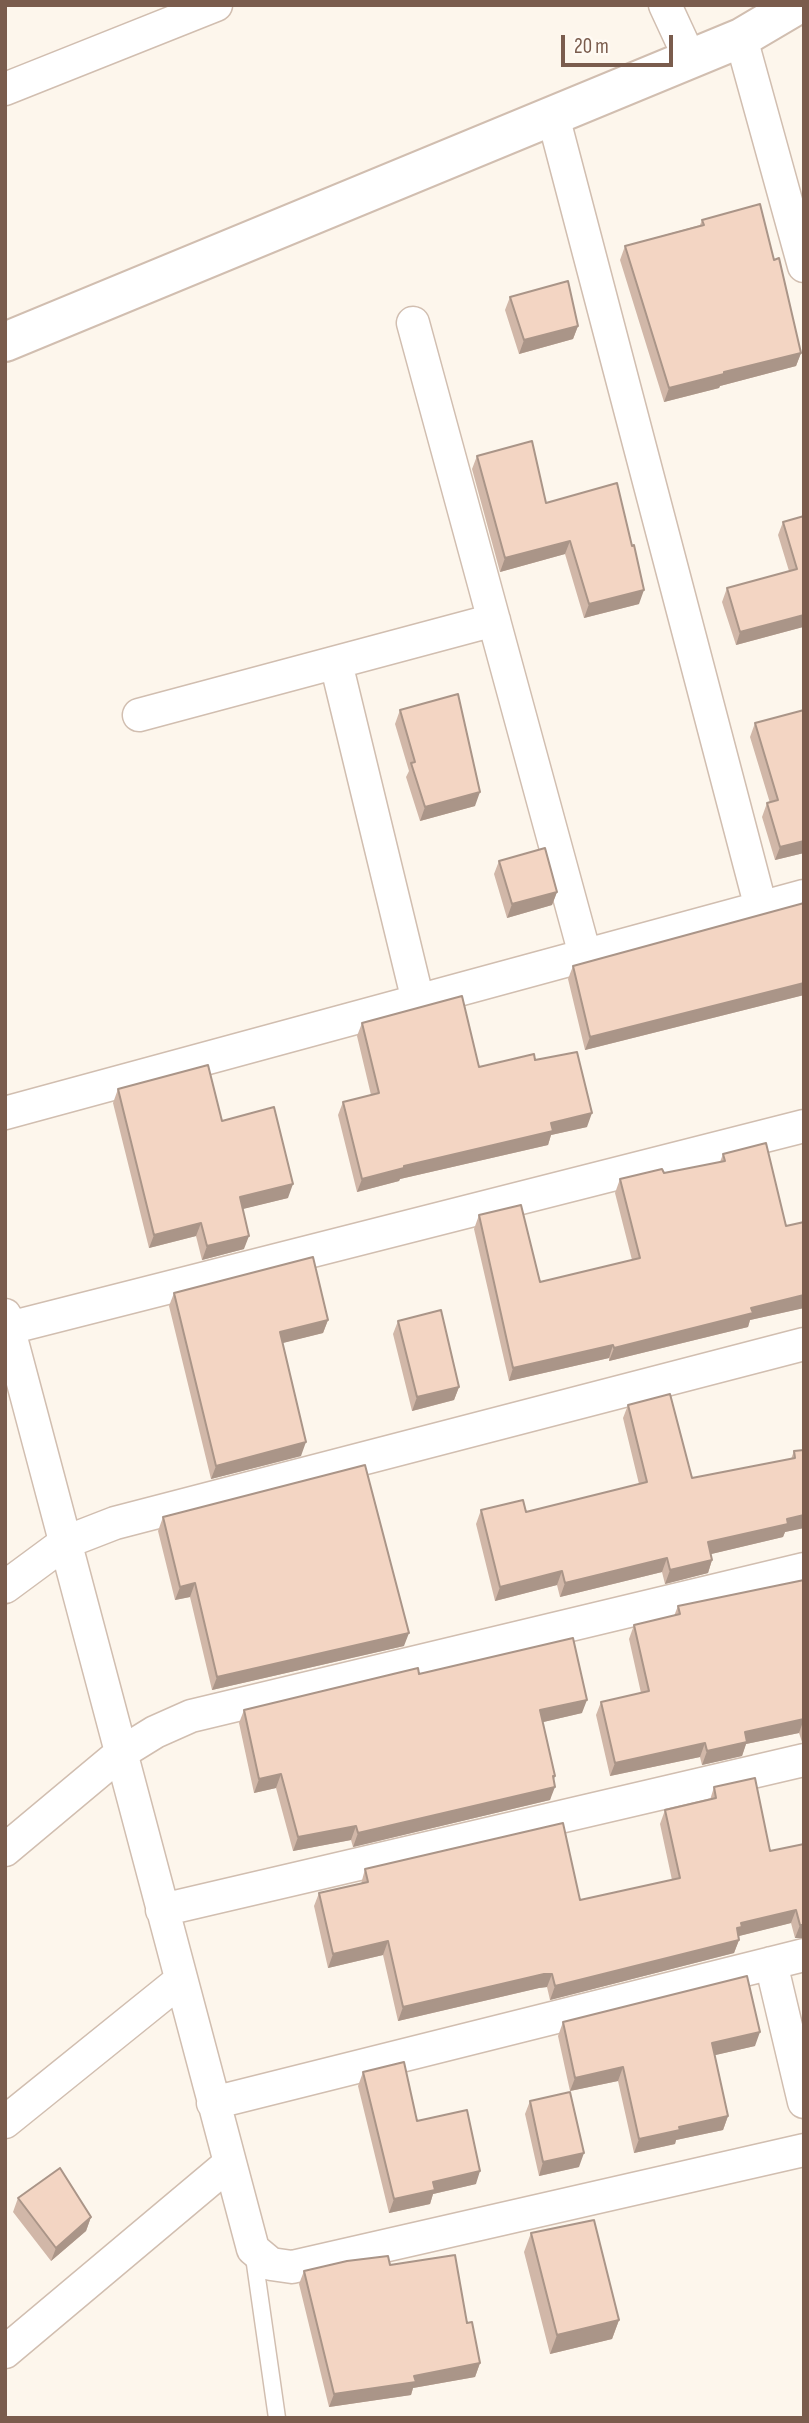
<!DOCTYPE html>
<style>
body{margin:0}
#map{position:relative;width:809px;height:2423px;overflow:hidden;background:#fdf6ec;font-family:"Sofia Sans Condensed",sans-serif}
canvas{display:block}
.frame{position:absolute;inset:0;border:7px solid #7a5c4d;pointer-events:none}
.scale{position:absolute;left:561px;top:35px;width:112px;height:32px;box-sizing:border-box;border:4px solid #7a5c4d;border-top:0;padding-left:9px;font-size:21px;line-height:24px;white-space:nowrap;color:#7a5c4d;-webkit-text-stroke:5px #fffaf3;paint-order:stroke}
</style>
<div id="map">
<canvas width="809" height="2423"></canvas>
<div class="frame"></div>
<div class="scale">20 m</div>
</div>
<script>
const ctx = document.querySelector('canvas').getContext('2d');
ctx.lineJoin = 'round';
const toPath = rows => new Path2D(rows.map(r => 'M' + r).join(''));
function trace(path, color, width, dash) { ctx.strokeStyle = color; ctx.lineWidth = width; ctx.lineCap = dash ? 'butt' : 'round'; ctx.setLineDash(dash || []); ctx.stroke(path); }
function fillPath(path, color) { ctx.fillStyle = color; ctx.fill(path, 'evenodd'); }
const service = toPath([
 [253,2250,277,2418]
]);
const minor = toPath([
 [665,5,690,59],
 [741,38,804,266],
 [5,89,216,5],
 [553,116,761,908],
 [413,323,585,955],
 [336,663,418,1001],
 [139,715,494,620],
 [5,1113,804,896],
 [5,1315,253,2249,271,2264,292,2267,804,2150],
 [5,1331,9,1328,804,1126],
 [5,1587,66,1542,115,1523,804,1344],
 [5,1850,121,1753,155,1732,191,1716,804,1569],
 [162,1910,804,1760],
 [771,1963,804,2102],
 [213,2103,804,1955],
 [5,2122,181,1980],
 [5,2352,230,2163]
]);
const tertiary = toPath([
 [5,342,741,38,797,5]
]);
const wall = toPath([
 [702,220,774,260,801,353,796,366,720,386,719,388,664,402,620,260,625,246,700,225],
 [510,297,578,326,573,339,519,354,505,310],
 [477,456,546,503,639,604,584,618,565,554,500,572,472,469],
 [804,516,804,628,803,627,736,645,722,602,727,588,789,571,778,535,783,522],
 [400,710,475,806,420,821,406,777,409,771,395,724],
 [755,723,804,853,775,860,762,817,767,803,770,803,750,737],
 [499,861,557,892,552,905,507,918,494,874],
 [804,903,804,995,585,1050,568,979,573,966],
 [362,1023,479,1067,535,1060,587,1127,551,1135,548,1145,400,1179,399,1181,357,1192,338,1115,343,1102,371,1095,357,1036],
 [118,1089,222,1121,288,1198,242,1209,244,1249,202,1260,196,1236,149,1248,113,1103],
 [723,1154,786,1226,804,1222,804,1308,750,1320,748,1327,609,1361,609,1358,509,1381,474,1229,479,1215,540,1282,632,1260,615,1193,620,1179,664,1173,720,1162],
 [174,1293,328,1320,323,1333,282,1343,301,1456,211,1479,169,1306],
 [398,1321,459,1387,454,1400,412,1411,393,1334],
 [628,1405,692,1478,791,1459,794,1451,804,1450,804,1528,785,1532,783,1537,711,1554,712,1560,708,1573,665,1584,662,1572,560,1597,557,1585,495,1601,476,1524,481,1510,526,1512,639,1484,623,1418],
 [163,1517,404,1646,212,1690,190,1597,175,1600,158,1531],
 [804,1580,804,1742,802,1742,799,1733,746,1744,742,1756,702,1765,700,1757,610,1776,596,1715,601,1702,641,1693,629,1639,634,1625,674,1616,678,1606],
 [419,1674,582,1713,543,1722,554,1780,550,1800,353,1847,351,1840,293,1851,276,1788,254,1793,239,1723,244,1710],
 [714,1787,770,1851,804,1844,804,1938,795,1938,791,1923,739,1936,739,1940,734,1953,550,2000,547,1987,539,1988,398,2021,383,1955,328,1968,314,1906,319,1893,361,1884,365,1869,580,1900,672,1880,660,1824,665,1810,710,1800],
 [563,2022,755,2046,715,2055,728,2116,723,2130,676,2140,675,2144,634,2153,618,2081,570,2091,558,2036],
 [363,2072,417,2121,476,2184,433,2194,430,2204,389,2213,358,2086],
 [530,2101,579,2167,539,2176,525,2114],
 [18,2198,91,2217,86,2231,51,2261,13,2212],
 [531,2233,619,2320,612,2339,550,2354,524,2252],
 [390,2265,467,2323,480,2363,475,2377,413,2388,411,2395,329,2407,299,2284,304,2271]
]);
const shadedWall = toPath([
 [578,326,573,339,519,354,524,340],
 [801,353,796,366,720,386,719,388,664,402,669,388,724,372],
 [570,541,565,554,500,572,505,558],
 [644,590,639,604,584,618,589,604],
 [804,615,803,627,736,645,740,632],
 [480,792,475,806,420,821,425,807],
 [804,841,804,853,775,860,780,847],
 [557,892,552,905,507,918,512,904],
 [804,983,804,995,585,1050,590,1037],
 [592,1113,587,1127,551,1135,548,1145,400,1179,399,1181,357,1192,362,1179,551,1123],
 [293,1184,288,1198,235,1211,240,1197],
 [201,1223,196,1236,149,1248,154,1235],
 [249,1236,244,1249,202,1260,207,1246],
 [804,1295,804,1308,750,1320,748,1327,609,1361,614,1348,751,1308],
 [328,1320,323,1333,275,1345,280,1332],
 [613,1345,609,1358,509,1381,513,1368],
 [459,1387,454,1400,412,1411,417,1397],
 [306,1442,301,1456,211,1479,216,1466],
 [804,1515,804,1528,785,1532,783,1537,703,1556,708,1542],
 [667,1558,662,1572,560,1597,565,1583],
 [712,1560,708,1573,665,1584,670,1570],
 [562,1571,557,1585,495,1601,500,1587],
 [195,1583,190,1597,175,1600,180,1587],
 [409,1633,404,1646,212,1690,217,1677],
 [587,1700,582,1713,535,1724,540,1710],
 [804,1719,799,1733,746,1744,742,1756,702,1765,707,1751,745,1732],
 [705,1743,700,1757,610,1776,615,1763],
 [281,1774,276,1788,254,1793,259,1779],
 [555,1776,551,1788,555,1787,550,1800,353,1847,358,1833],
 [356,1826,351,1840,293,1851,298,1837],
 [796,1910,791,1923,739,1936,737,1940,739,1940,734,1953,550,2000,555,1986,741,1923],
 [800,1925,804,1925,804,1938,795,1938],
 [388,1941,383,1955,328,1968,333,1954],
 [544,1974,552,1974,547,1987,539,1988,398,2021,403,2007],
 [760,2032,755,2046,707,2057,712,2043],
 [623,2067,618,2081,570,2091,575,2078],
 [728,2116,723,2130,676,2140,675,2144,634,2153,639,2139,679,2127],
 [584,2153,579,2167,539,2176,543,2162],
 [480,2171,476,2184,433,2194,430,2204,389,2213,394,2199,433,2182],
 [91,2217,86,2231,51,2261,56,2248],
 [619,2320,612,2339,550,2354,557,2335],
 [480,2363,475,2377,413,2388,411,2395,329,2407,334,2394,414,2376]
]);
const building = toPath([
 [760,204,774,260,779,258,801,353,724,372,724,374,669,388,625,246,704,225,702,220,760,204],
 [568,281,578,326,524,340,510,297,568,281],
 [532,441,546,503,617,483,632,546,634,545,644,590,589,604,570,541,505,558,477,456,532,441],
 [804,516,804,615,740,632,727,588,797,569,783,522,804,516],
 [458,694,480,792,425,807,411,763,415,762,400,710,458,694],
 [804,710,804,841,780,847,767,803,778,800,755,723,804,710],
 [545,848,557,892,512,904,499,861,545,848],
 [804,903,804,983,590,1037,573,966,804,903],
 [462,996,479,1067,534,1054,535,1060,577,1052,592,1113,551,1123,553,1131,404,1166,404,1168,362,1179,343,1102,379,1093,362,1023,462,996],
 [208,1065,222,1121,274,1107,293,1184,240,1197,249,1236,207,1246,201,1223,154,1235,118,1089,208,1065],
 [766,1143,786,1226,804,1222,804,1295,751,1308,753,1313,614,1348,613,1345,513,1368,479,1215,521,1205,540,1282,640,1258,620,1179,662,1169,664,1173,725,1161,723,1154,766,1143],
 [313,1257,328,1320,280,1332,306,1442,216,1466,174,1293,313,1257],
 [441,1310,459,1387,417,1397,398,1321,441,1310],
 [670,1394,692,1478,795,1458,794,1451,804,1450,804,1515,787,1519,788,1524,708,1542,712,1560,670,1570,667,1558,565,1583,562,1571,500,1587,481,1510,523,1500,526,1512,647,1482,628,1405,670,1394],
 [365,1465,409,1633,217,1677,195,1583,180,1587,163,1517,365,1465],
 [804,1580,804,1719,745,1732,747,1742,707,1751,705,1743,615,1763,601,1702,649,1691,634,1625,680,1614,678,1606,804,1580],
 [573,1638,587,1700,540,1710,555,1776,553,1776,555,1787,358,1833,356,1826,298,1837,281,1774,259,1779,244,1710,418,1668,419,1674,573,1638],
 [755,1778,770,1851,804,1844,804,1925,800,1925,796,1910,741,1923,742,1927,737,1928,739,1940,555,1986,552,1974,544,1974,403,2007,388,1941,333,1954,319,1893,368,1882,365,1869,563,1823,580,1900,680,1878,665,1810,716,1798,714,1787,755,1778],
 [747,1976,760,2032,712,2043,728,2116,679,2127,680,2130,639,2139,623,2067,575,2078,563,2022,747,1976],
 [404,2062,417,2121,467,2110,480,2171,433,2182,435,2190,394,2199,363,2072,404,2062],
 [570,2092,584,2153,543,2162,530,2101,570,2092],
 [60,2168,91,2217,56,2248,18,2198,60,2168],
 [594,2220,619,2320,557,2335,531,2233,594,2220],
 [455,2255,467,2323,472,2322,480,2363,414,2376,416,2382,334,2394,304,2271,347,2261,388,2256,390,2265,455,2255]
]);
trace(service, '#d1beb0', 19);
trace(minor, '#d1beb0', 35);
trace(tertiary, '#d1beb0', 42);
trace(service, '#fff', 16);
trace(minor, '#fff', 32);
trace(tertiary, '#fff', 38);
fillPath(wall, '#d1b7a8');
fillPath(shadedWall, '#aa9588');
fillPath(building, '#f3d5c3');
trace(building, '#aa9588', 2);
</script>
